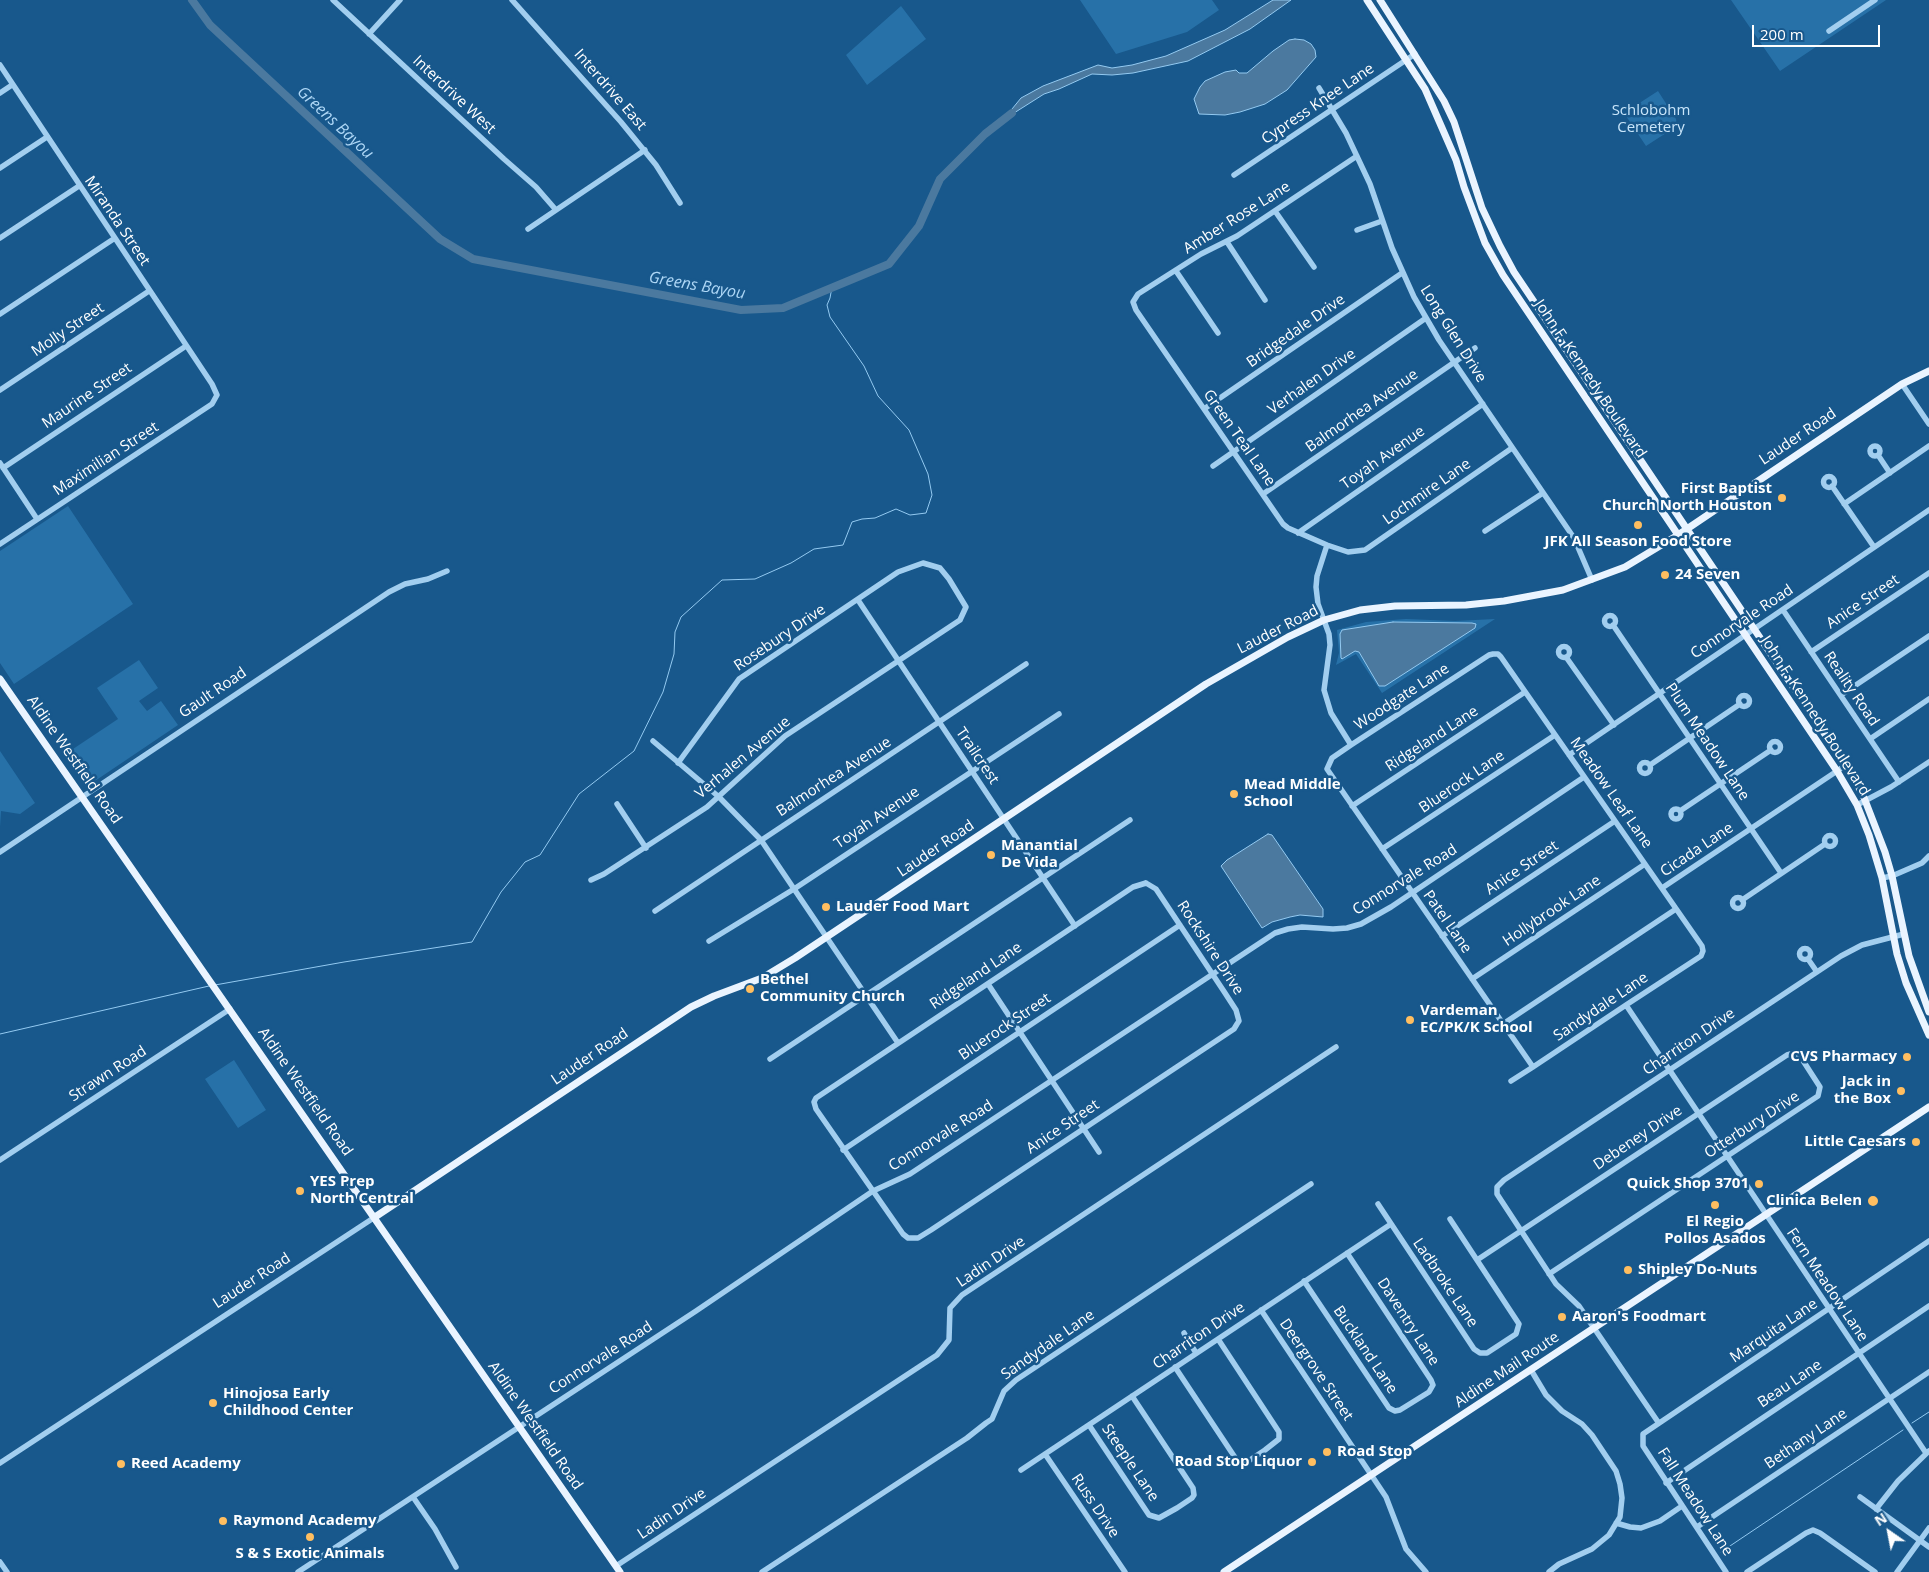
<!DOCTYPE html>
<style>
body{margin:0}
#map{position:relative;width:1929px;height:1572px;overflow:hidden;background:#18588c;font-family:"Open Sans",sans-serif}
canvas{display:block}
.north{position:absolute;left:1864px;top:1507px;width:50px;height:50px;-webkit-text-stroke:4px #18588c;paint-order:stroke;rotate:327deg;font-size:14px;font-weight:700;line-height:20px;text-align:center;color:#fff}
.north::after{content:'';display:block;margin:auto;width:18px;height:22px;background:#fff;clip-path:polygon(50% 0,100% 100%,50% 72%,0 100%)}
.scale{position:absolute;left:1752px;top:25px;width:128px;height:22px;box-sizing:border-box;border:2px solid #fff;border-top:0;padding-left:6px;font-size:15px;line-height:18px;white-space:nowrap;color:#fff;-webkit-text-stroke:4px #18588c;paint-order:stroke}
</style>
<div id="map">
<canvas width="1929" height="1572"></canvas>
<div class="north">N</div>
<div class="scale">200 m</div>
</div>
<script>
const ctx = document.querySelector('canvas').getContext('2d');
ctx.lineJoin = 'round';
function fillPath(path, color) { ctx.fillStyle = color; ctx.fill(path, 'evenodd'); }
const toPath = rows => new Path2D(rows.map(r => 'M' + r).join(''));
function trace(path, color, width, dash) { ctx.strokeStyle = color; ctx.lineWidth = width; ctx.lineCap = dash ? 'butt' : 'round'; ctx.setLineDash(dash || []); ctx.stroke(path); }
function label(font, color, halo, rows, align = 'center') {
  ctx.font = font + ' "Open Sans",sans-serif'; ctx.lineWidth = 5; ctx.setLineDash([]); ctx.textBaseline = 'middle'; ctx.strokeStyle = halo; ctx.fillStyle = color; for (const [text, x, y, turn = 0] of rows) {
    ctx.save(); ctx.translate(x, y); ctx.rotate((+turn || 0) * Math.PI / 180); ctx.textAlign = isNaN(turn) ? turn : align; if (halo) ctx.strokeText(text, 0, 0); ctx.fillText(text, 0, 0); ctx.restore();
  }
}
const green = toPath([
 [1080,0,1212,0,1219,10,1187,32,1116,54],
 [1731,0,1886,0,1780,71],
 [901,6,926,39,867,85,846,55],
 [1658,91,1676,119,1677,126,1646,146,1624,113],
 [68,506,133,604,14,684,0,663,0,551],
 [1406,619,1455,621,1495,619,1382,693,1356,654,1336,665,1339,653,1337,630,1366,622],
 [139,660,158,688,139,701,147,711,161,701,178,725,86,787,64,755,118,719,97,688],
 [0,751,35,803,20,814,1,811,0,827],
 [234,1060,266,1110,238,1128,205,1079]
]);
const water = toPath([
 [1273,0,1291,0,1250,29,1188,61,1133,73,1112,75,1092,74,1059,89,1044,94,1003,120,1021,98,1043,86,1098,65,1112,68,1132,65,1166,56,1225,30,1273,0],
 [1295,39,1304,40,1311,44,1315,50,1316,57,1287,90,1265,104,1240,112,1225,115,1199,114,1194,99,1200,87,1205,81,1225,72,1236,70,1239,73,1247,73,1273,51,1289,40,1295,39],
 [1393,622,1472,623,1476,624,1475,628,1385,686,1379,686,1359,652,1355,651,1342,659,1341,658,1340,634,1342,630,1393,622],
 [1268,834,1272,835,1323,909,1323,917,1300,915,1290,917,1272,922,1262,928,1221,866,1227,860,1268,834]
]);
const stream = toPath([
 [215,985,344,962,472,942,501,892,525,862,540,855,579,794,634,751,663,692,674,654,675,632,681,617,722,580,755,579,791,563,814,549,843,545,852,522,862,519,875,518,896,509,910,515,926,513,932,495,928,474,909,430,878,396,864,366,830,317,827,305,830,298,832,287],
 [0,1034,209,986],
 [1912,1423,1929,1412],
 [1721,1552,1903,1430]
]);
const river = toPath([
 [192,0,210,25,440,239,473,259,741,310,783,308,889,264,919,226,940,179,985,134,1012,113]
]);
const minor = toPath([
 [333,0,504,159,536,187,556,210],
 [512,0,621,122,656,165,680,203],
 [1829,31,1875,0],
 [369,34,400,0],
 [0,65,212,384,217,395,212,404,0,544],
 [1319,88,1346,133,1370,184,1392,248,1414,297,1439,340,1574,538,1592,580],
 [0,93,12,85],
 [1357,156,1237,236,1201,254,1138,294,1133,302,1136,310,1283,524,1288,528,1327,545,1348,552,1365,550,1512,448],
 [0,168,47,137],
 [1234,175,1415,54],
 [1275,211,1314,267],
 [528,229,645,150],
 [1357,230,1382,221],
 [0,238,79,186],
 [1227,242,1265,300],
 [1176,271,1218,333],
 [0,314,115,238],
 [1902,384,1929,424],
 [0,390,149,291],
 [1204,409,1402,273],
 '1870 451a5 5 0 1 1 10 0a5 5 0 1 1-10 0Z',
 [1878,455,1890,473],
 [0,463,37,519],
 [1213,466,1426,318],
 [3,468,186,346],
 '1823.5 482a5.5 5.5 0 1 1 11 0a5.5 5.5 0 1 1-11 0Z',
 [1832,486,1874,547],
 [1263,494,1475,348],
 [1844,504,1929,446],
 [1485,531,1543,493],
 [1298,533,1483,404],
 [1327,545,1317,576,1316,587,1318,604,1329,634,1330,645,1324,690,1331,713,1351,745],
 [858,600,1075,926],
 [1783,610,1899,782],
 '1604.5 621a5.5 5.5 0 1 1 11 0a5.5 5.5 0 1 1-11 0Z',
 [1613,625,1781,873],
 '1558.5 652a5.5 5.5 0 1 1 11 0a5.5 5.5 0 1 1-11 0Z',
 [1811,652,1929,573],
 [1566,657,1614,725],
 [1841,695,1929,636],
 '1738.5 701a5.5 5.5 0 1 1 11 0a5.5 5.5 0 1 1-11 0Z',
 [1870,739,1929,699],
 [653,741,719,797,761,840,898,1043],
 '1769.5 747a5.5 5.5 0 1 1 11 0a5.5 5.5 0 1 1-11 0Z',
 [1569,755,1929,510],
 '1639.5 768a5.5 5.5 0 1 1 11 0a5.5 5.5 0 1 1-11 0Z',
 [1650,765,1740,704],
 [617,804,646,848],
 [1857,805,1891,787,1929,762],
 [1352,806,1525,692],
 '1671 814a5 5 0 1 1 10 0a5 5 0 1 1-10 0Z',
 [1680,811,1771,750],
 '1824.5 841a5.5 5.5 0 1 1 11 0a5.5 5.5 0 1 1-11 0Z',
 [1382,849,1555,735],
 [0,852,389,592,405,584,428,579,447,571],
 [1882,878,1892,876,1922,863,1929,856],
 [591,880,604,874,707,807,785,736,960,620,966,607,949,579,940,568,923,563,898,572,739,679,678,763],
 [1146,883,1156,889,1225,993,1236,1010,1239,1021,1237,1024,1234,1029,931,1230,918,1238,908,1238,903,1234,816,1109,814,1102,816,1098,1133,887,1146,883],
 [1662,888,1846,765],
 '1732.5 903a5.5 5.5 0 1 1 11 0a5.5 5.5 0 1 1-11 0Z',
 [1742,900,1825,844],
 [655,911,1026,664],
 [1442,936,1615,821],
 [709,941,794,889,1059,714],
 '1799.5 954a5.5 5.5 0 1 1 11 0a5.5 5.5 0 1 1-11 0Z',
 [1808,959,1817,972],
 [1472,979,1645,864],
 [988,984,1099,1152],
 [1626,1005,1926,1453],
 [1503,1024,1676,909],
 [770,1059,1130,820],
 [1511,1081,1533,1067,1626,1005,1701,956,1703,951,1702,946,1501,657,1498,654,1493,654,1489,655,1351,745,1332,758,1327,769,1533,1067],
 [843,1150,1180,925],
 [0,1160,230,1009],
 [1378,1204,1474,1349,1480,1353,1487,1353,1516,1334,1519,1324,1450,1219],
 [1477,1260,1787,1055,1794,1053,1800,1056,1820,1087,1818,1096,1549,1274],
 [1304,1281,1389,1408,1395,1411,1400,1410,1429,1392,1433,1385,1431,1380,1347,1253],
 [1261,1310,1386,1497,1406,1549,1426,1572],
 [1184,1333,1196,1353],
 [1175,1367,1236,1459,1239,1461,1247,1462,1265,1450,1279,1439,1279,1432,1218,1339],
 [1531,1370,1546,1395,1562,1411,1582,1424,1592,1435,1616,1471,1620,1484,1622,1498,1620,1517,1609,1535,1592,1549,1559,1564,1549,1572],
 [1658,1422,1579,1306,1556,1284,1497,1194,1497,1187,1504,1180,1841,956,1862,945,1904,934],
 [1089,1425,1149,1515,1159,1518,1177,1508,1192,1498,1194,1495,1193,1488,1132,1396],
 [1045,1454,1125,1572],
 [0,1463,375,1217],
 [1021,1470,1391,1224],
 [1666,1483,1929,1306],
 [413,1497,435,1529,456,1567],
 [1860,1497,1929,1547],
 [1876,1509,1898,1481,1929,1451],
 [1616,1523,1630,1527,1641,1528,1660,1521,1682,1506],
 [1697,1527,1929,1372],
 [0,1562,7,1572],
 [616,1566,937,1355,949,1340,950,1308,962,1295,1336,1047],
 [298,1572,696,1311,873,1191,910,1174,1275,933,1288,929,1302,927,1333,929,1347,928,1361,924,1391,907,1584,777],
 [762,1572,967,1438,986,1423,992,1419,1004,1391,1016,1380,1311,1184],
 [1726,1572,1643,1446,1643,1434,1929,1241],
 [1747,1572,1806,1533,1813,1530,1820,1533,1875,1572],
 [1897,1572,1929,1528]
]);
const major = toPath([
 [1367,0,1425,89,1456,160,1464,187,1485,243,1503,275,1837,771,1857,805,1869,835,1882,878,1897,954,1906,983,1929,1035],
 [1380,0,1444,101,1454,122,1482,208,1500,246,1514,272,1851,773,1863,795,1885,852,1892,876,1909,956,1929,1012],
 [0,679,620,1572],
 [375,1217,691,1007,714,996,762,978,795,958,1206,684,1288,637,1324,620,1360,610,1395,606,1466,605,1504,601,1563,590,1625,567,1678,535,1902,384,1929,371],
 [1224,1572,1929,1107]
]);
const markers = [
 [1782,498,5,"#ffbe60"],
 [1638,525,5,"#ffbe60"],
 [1665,575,5,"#ffbe60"],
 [1234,794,5,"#ffbe60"],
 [991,855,5,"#ffbe60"],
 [826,907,5,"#ffbe60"],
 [750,989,5,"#ffbe60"],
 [1410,1020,5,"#ffbe60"],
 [1907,1057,5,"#ffbe60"],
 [1901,1091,5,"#ffbe60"],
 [1916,1142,5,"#ffbe60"],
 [1759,1184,5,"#ffbe60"],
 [300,1191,5,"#ffbe60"],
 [1873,1201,6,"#ffbe60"],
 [1715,1205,5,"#ffbe60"],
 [1628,1270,5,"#ffbe60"],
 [1562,1317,5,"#ffbe60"],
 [213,1403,5,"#ffbe60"],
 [1327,1452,5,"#ffbe60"],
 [1312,1462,5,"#ffbe60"],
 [121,1464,5,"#ffbe60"],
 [223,1521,5,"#ffbe60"],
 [310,1537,5,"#ffbe60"]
];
const streetNames = [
 ["Interdrive East",610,90,49],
 ["Interdrive West",454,95,43],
 ["Cypress Knee Lane",1318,104,-34],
 ["Amber Rose Lane",1237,218,-32],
 ["Miranda Street",117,221,56],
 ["Molly Street",68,330,-34],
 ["Bridgedale Drive",1296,331,-35],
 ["Long Glen Drive",1453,334,58],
 ["John F. Kennedy Boulevard",1590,379,56],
 ["Verhalen Drive",1312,382,-35],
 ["Maurine Street",87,396,-34],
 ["Balmorhea Avenue",1362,411,-35],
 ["Lauder Road",1798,437,-34],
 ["Green Teal Lane",1239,438,55],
 ["Toyah Avenue",1383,458,-35],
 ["Maximilian Street",106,459,-33],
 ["Lochmire Lane",1427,492,-35],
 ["Anice Street",1863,602,-34],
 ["Connorvale Road",1742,622,-34],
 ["Lauder Road",1278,630,-27],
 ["Rosebury Drive",780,638,-34],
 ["Reality Road",1851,689,56],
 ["Gault Road",213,693,-34],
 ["Woodgate Lane",1402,697,-33],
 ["John F. Kennedy Boulevard",1815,716,57],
 ["Ridgeland Lane",1432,739,-33],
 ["Plum Meadow Lane",1707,742,56],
 ["Trailcrest",977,756,56],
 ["Verhalen Avenue",743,758,-40],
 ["Aldine Westfield Road",74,760,55],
 ["Balmorhea Avenue",834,777,-33],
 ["Bluerock Lane",1462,782,-34],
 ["Meadow Leaf Lane",1611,793,55],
 ["Toyah Avenue",877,818,-34],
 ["Lauder Road",936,849,-34],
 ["Cicada Lane",1697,850,-34],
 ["Anice Street",1522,868,-34],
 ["Connorvale Road",1405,880,-32],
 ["Hollybrook Lane",1552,911,-34],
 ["Patel Lane",1447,922,55],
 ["Rockshire Drive",1210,948,57],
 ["Ridgeland Lane",976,976,-34],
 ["Sandydale Lane",1601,1007,-34],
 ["Bluerock Street",1005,1027,-34],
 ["Charriton Drive",1689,1042,-34],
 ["Lauder Road",590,1057,-34],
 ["Strawn Road",108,1074,-33],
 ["Aldine Westfield Road",305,1092,55],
 ["Otterbury Drive",1752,1125,-33],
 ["Anice Street",1063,1127,-34],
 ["Connorvale Road",941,1136,-32],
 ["Debeney Drive",1638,1138,-34],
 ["Ladin Drive",991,1262,-34],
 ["Lauder Road",252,1281,-33],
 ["Ladbroke Lane",1445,1283,56],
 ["Fern Meadow Lane",1827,1285,56],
 ["Daventry Lane",1408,1322,57],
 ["Marquita Lane",1774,1331,-34],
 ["Charriton Drive",1199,1336,-34],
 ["Sandydale Lane",1048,1345,-35],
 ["Buckland Lane",1365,1350,56],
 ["Connorvale Road",601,1358,-33],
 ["Deergrove Street",1316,1370,56],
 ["Aldine Mail Route",1507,1370,-34],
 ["Beau Lane",1790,1384,-34],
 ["Aldine Westfield Road",535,1426,55],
 ["Bethany Lane",1806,1439,-34],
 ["Steeple Lane",1130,1463,56],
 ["Fall Meadow Lane",1695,1502,57],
 ["Russ Drive",1095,1506,56],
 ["Ladin Drive",672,1514,-34]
];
const parkNames = [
 ["Schlobohm",1651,111],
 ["Cemetery",1651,128]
];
const poiNames = [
 ["First Baptist",1772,489,"right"],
 ["Church North Houston",1772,506,"right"],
 ["JFK All Season Food Store",1638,542,"center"],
 ["24 Seven",1675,575],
 ["Mead Middle",1244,785],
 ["School",1244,802],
 ["Manantial",1001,846],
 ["De Vida",1001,863],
 ["Lauder Food Mart",836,907],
 ["Bethel",760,980],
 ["Community Church",760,997],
 ["Vardeman",1420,1011],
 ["EC/PK/K School",1420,1028],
 ["CVS Pharmacy",1897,1057,"right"],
 ["Jack in",1891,1082,"right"],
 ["the Box",1891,1099,"right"],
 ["Little Caesars",1906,1142,"right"],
 ["YES Prep",310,1182],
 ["North Central",310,1199],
 ["Quick Shop 3701",1749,1184,"right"],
 ["Clinica Belen",1862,1201,"right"],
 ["El Regio",1715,1222,"center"],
 ["Pollos Asados",1715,1239,"center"],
 ["Shipley Do-Nuts",1638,1270],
 ["Aaron's Foodmart",1572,1317],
 ["Hinojosa Early",223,1394],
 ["Childhood Center",223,1411],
 ["Road Stop",1337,1452],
 ["Road Stop Liquor",1302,1462,"right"],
 ["Reed Academy",131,1464],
 ["Raymond Academy",233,1521],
 ["S & S Exotic Animals",310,1554,"center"]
];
const waterNames = [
 ["Greens Bayou",335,123,43],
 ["Greens Bayou",697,286,10]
];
fillPath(green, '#2771a8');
fillPath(water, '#4b799f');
trace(water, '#94caf1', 1);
trace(stream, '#94caf1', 1);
trace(river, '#4b799f', 8);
trace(minor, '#a2ceef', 5.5);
trace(major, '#eaf4ff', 7);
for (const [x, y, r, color] of markers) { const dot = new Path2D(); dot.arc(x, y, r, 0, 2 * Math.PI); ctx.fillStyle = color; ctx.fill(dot); trace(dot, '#18588c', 2); }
label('15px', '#fff', '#18588c', streetNames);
label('15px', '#c8e5fa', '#18588c', parkNames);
label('bold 15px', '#fff', '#18588c', poiNames, 'left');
label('italic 16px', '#aed7f6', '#18588c', waterNames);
</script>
